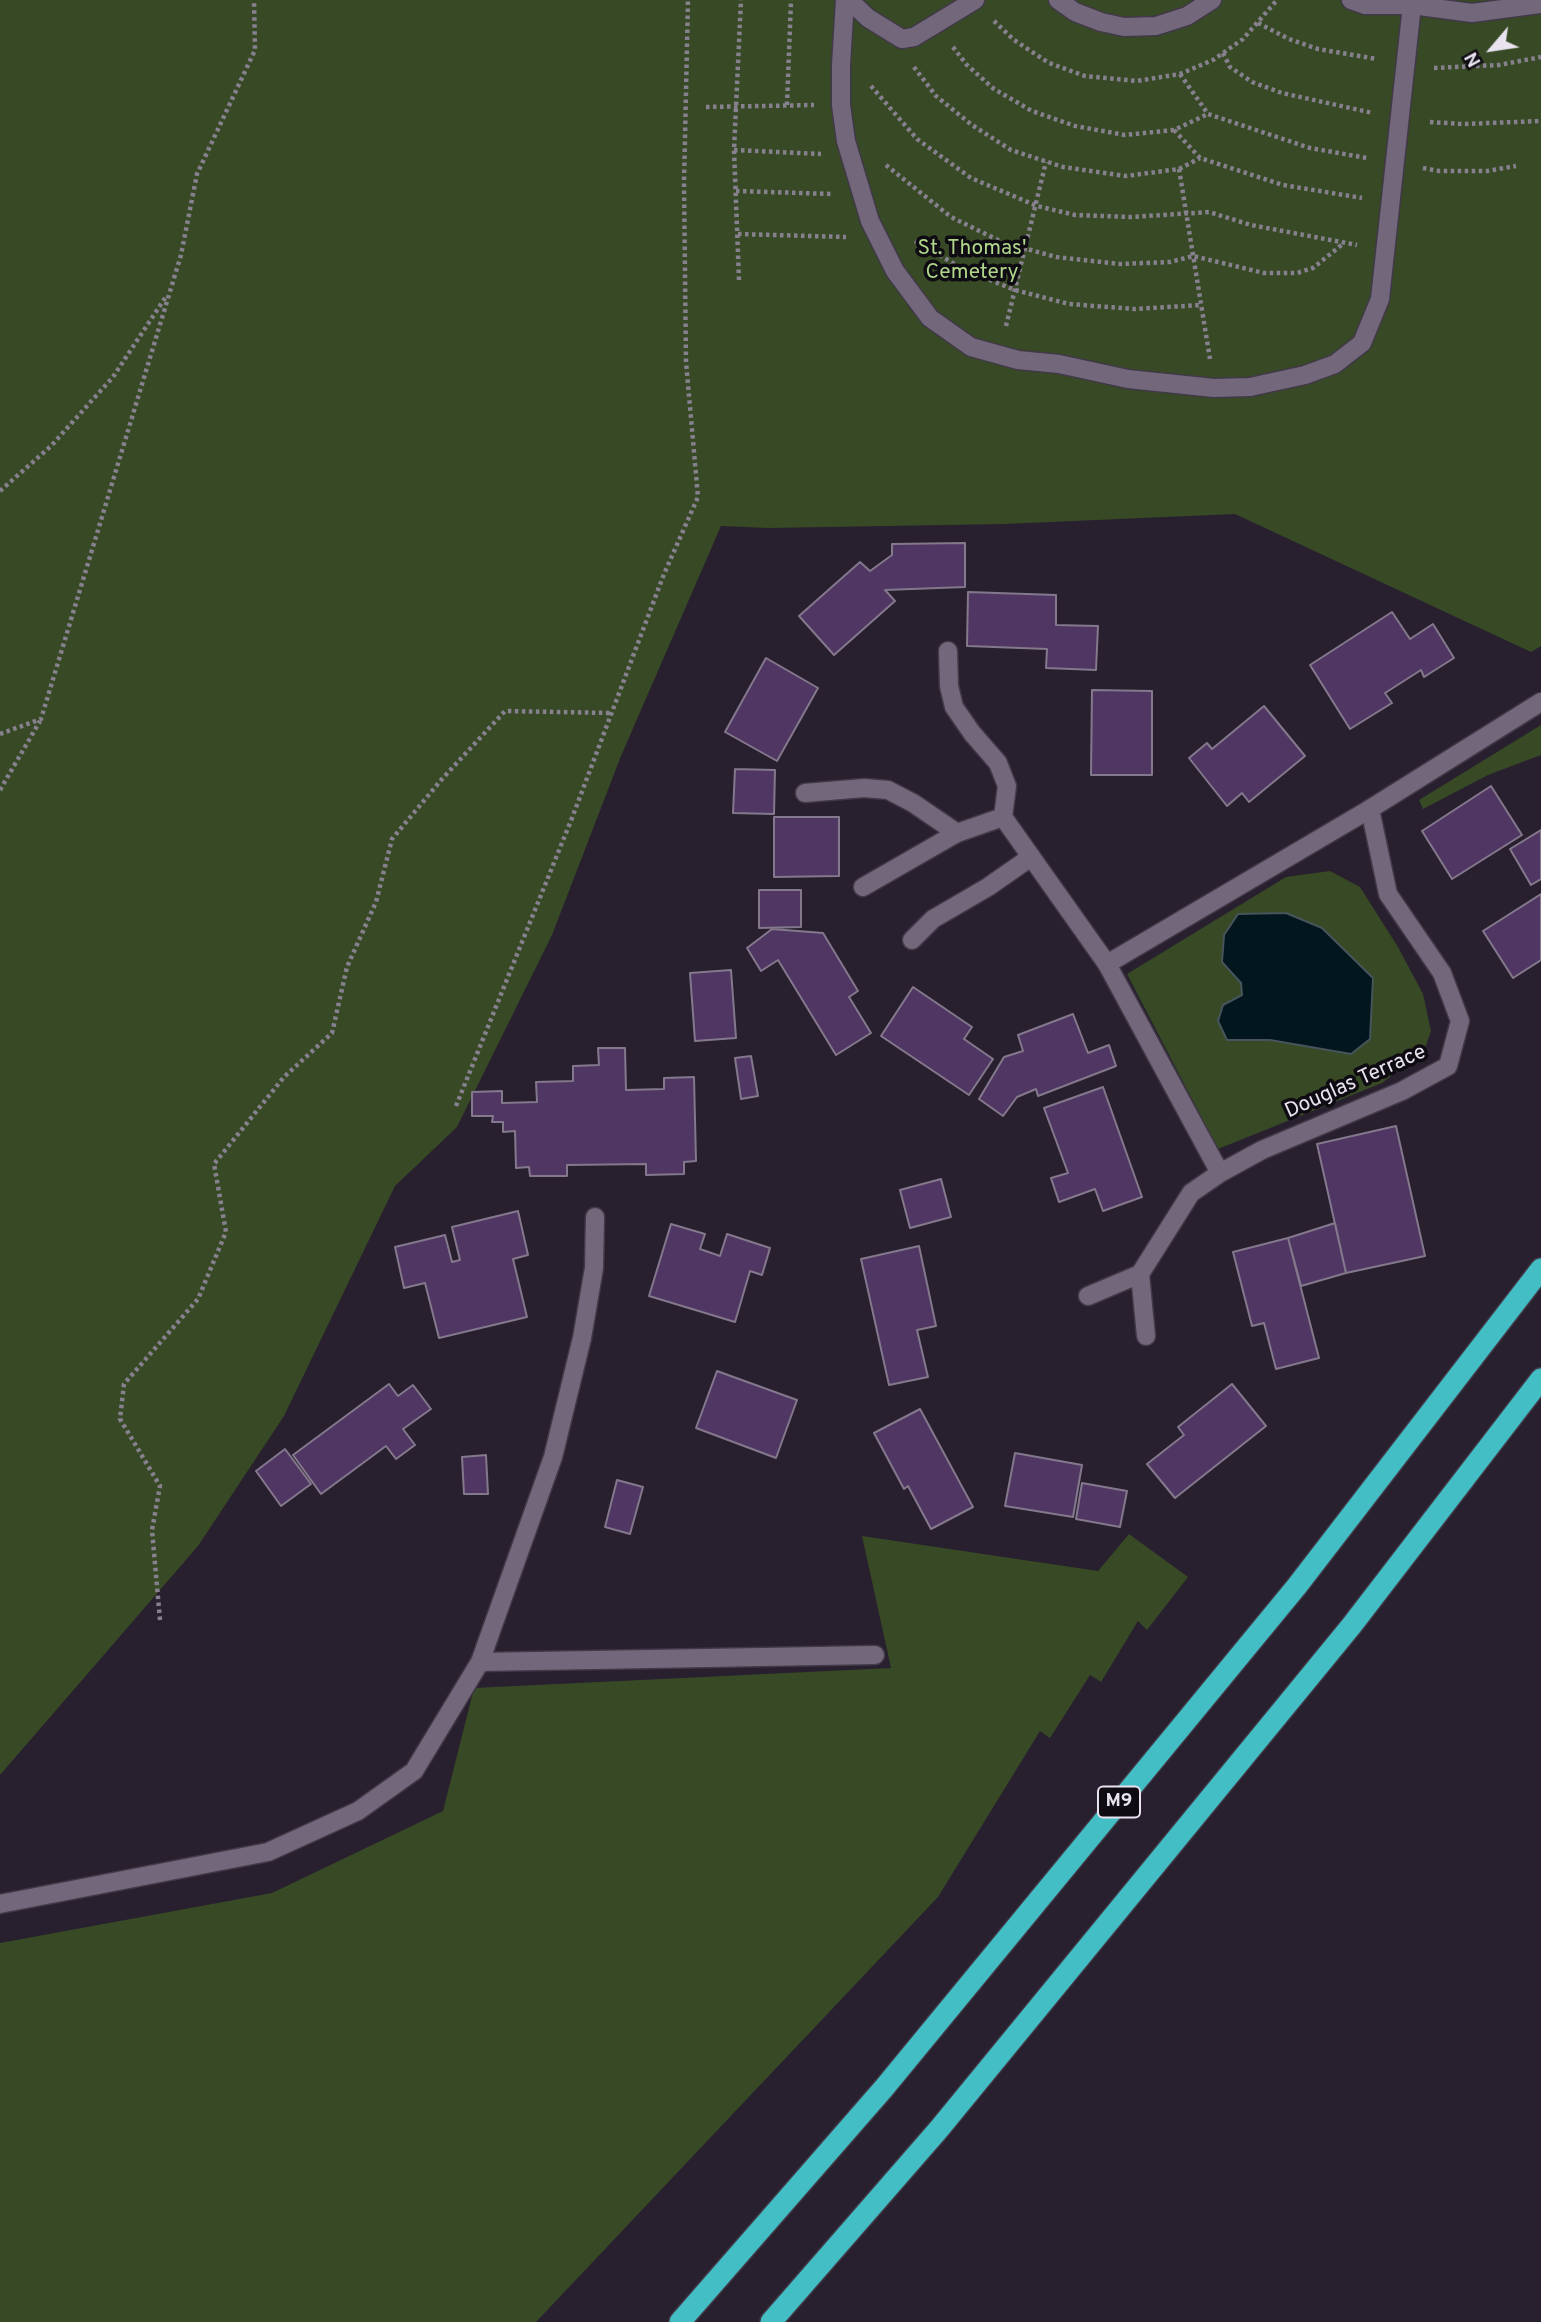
<!DOCTYPE html>
<style>
body{margin:0}
#map{position:relative;width:1541px;height:2322px;overflow:hidden;background:#281f2f;font-family:Overpass,sans-serif}
canvas{display:block}
.north{position:absolute;left:1457px;top:14px;width:70px;height:70px;-webkit-text-stroke:5px #0f0b12;paint-order:stroke;rotate:241deg;font-size:19px;font-weight:700;line-height:28px;text-align:center;color:#e9e3ef}
.north::after{content:'';display:block;margin:auto;width:24px;height:32px;background:#e9e3ef;clip-path:polygon(50% 0,100% 100%,50% 72%,0 100%)}
</style>
<div id="map">
<canvas width="1541" height="2322"></canvas>
<div class="north">N</div>
</div>
<script>
const ctx = document.querySelector('canvas').getContext('2d');
ctx.lineJoin = 'round';
function fillPath(path, color) { ctx.fillStyle = color; ctx.fill(path, 'evenodd'); }
const toPath = rows => new Path2D(rows.map(r => 'M' + r).join(''));
function trace(path, color, width, dash) { ctx.strokeStyle = color; ctx.lineWidth = width; ctx.lineCap = dash ? 'butt' : 'round'; ctx.setLineDash(dash || []); ctx.stroke(path); }
function label(font, color, halo, rows, align = 'center') {
  ctx.font = font + ' Overpass,sans-serif'; ctx.lineWidth = 7; ctx.setLineDash([]); ctx.textBaseline = 'middle'; ctx.strokeStyle = halo; ctx.fillStyle = color; for (const [text, x, y, turn = 0] of rows) {
    ctx.save(); ctx.translate(x, y); ctx.rotate((+turn || 0) * Math.PI / 180); ctx.textAlign = isNaN(turn) ? turn : align; if (halo) ctx.strokeText(text, 0, 0); ctx.fillText(text, 0, 0); ctx.restore();
  }
}
const green = toPath([
 [0,0,1541,0,1541,646,1531,652,1235,514,1004,524,768,528,721,526,621,756,552,935,457,1127,395,1186,284,1416,198,1546,0,1775],
 [1541,725,1541,755,1488,775,1423,809,1419,800],
 [1330,871,1360,887,1398,947,1423,994,1431,1031,1424,1051,1382,1083,1218,1149,1127,974,1286,877],
 [1129,1534,1188,1577,1147,1630,1138,1621,1101,1682,1090,1675,1050,1738,1040,1731,938,1897,536,2322,0,2322,0,1943,272,1893,443,1811,474,1688,891,1668,862,1536,1098,1571]
]);
const water = toPath([
 [1286,913,1322,928,1373,978,1370,1039,1351,1054,1270,1040,1227,1040,1218,1021,1223,1005,1242,995,1241,983,1222,962,1224,935,1238,914,1286,913]
]);
const building = toPath([
 [965,543,965,587,885,590,895,601,834,655,799,616,860,562,870,571,892,555,892,544,965,543],
 [968,592,1056,595,1056,625,1098,626,1096,670,1046,668,1047,649,967,646,968,592],
 [1392,612,1410,639,1433,624,1454,658,1424,677,1421,670,1385,693,1392,703,1350,729,1310,665,1392,612],
 [766,658,818,688,777,761,725,732,766,658],
 [1092,690,1152,691,1152,775,1091,775,1092,690],
 [1264,706,1305,756,1249,802,1242,793,1227,806,1189,758,1207,743,1212,749,1264,706],
 [735,769,775,770,774,814,733,813,735,769],
 [1491,786,1522,835,1452,879,1422,831,1491,786],
 [774,817,839,817,839,876,774,877,774,817],
 [1541,830,1541,879,1531,885,1510,849,1541,830],
 [759,890,801,890,801,927,759,928,759,890],
 [1541,894,1541,960,1513,978,1483,931,1541,894],
 [772,929,823,933,858,991,849,997,871,1033,836,1055,778,960,761,971,747,948,772,929],
 [731,970,736,1038,695,1041,690,973,731,970],
 [913,987,972,1027,964,1039,993,1059,969,1095,881,1036,913,987],
 [1073,1014,1088,1053,1109,1045,1116,1066,1038,1096,1036,1089,1017,1097,1003,1116,979,1099,1004,1057,1023,1051,1018,1035,1073,1014],
 [598,1048,625,1048,626,1090,664,1089,664,1078,694,1077,696,1161,684,1162,684,1174,646,1175,646,1164,567,1165,567,1176,530,1176,529,1167,516,1168,515,1131,503,1132,503,1122,492,1122,493,1116,472,1116,472,1092,502,1091,502,1103,537,1102,536,1082,573,1081,573,1066,599,1065,598,1048],
 [751,1056,758,1096,741,1099,735,1058,751,1056],
 [1103,1087,1142,1197,1103,1211,1095,1189,1059,1202,1051,1178,1068,1173,1044,1108,1103,1087],
 [1396,1126,1425,1256,1346,1273,1317,1144,1396,1126],
 [941,1179,951,1217,910,1228,900,1190,941,1179],
 [518,1211,528,1255,513,1259,527,1317,439,1338,425,1283,404,1288,395,1247,445,1235,452,1262,460,1260,452,1227,518,1211],
 [1335,1223,1346,1273,1301,1286,1288,1238,1335,1223],
 [671,1224,705,1234,700,1249,720,1256,727,1234,770,1248,762,1275,750,1271,735,1322,649,1296,671,1224],
 [1288,1238,1319,1358,1276,1369,1264,1323,1252,1326,1233,1252,1288,1238],
 [919,1246,936,1326,917,1330,928,1377,889,1385,861,1259,919,1246],
 [717,1371,797,1400,776,1458,696,1428,717,1371],
 [389,1384,398,1396,413,1385,431,1409,403,1429,415,1445,396,1459,386,1446,321,1494,293,1455,389,1384],
 [1232,1384,1266,1426,1175,1498,1147,1464,1184,1435,1178,1427,1232,1384],
 [920,1409,973,1507,931,1529,908,1486,904,1489,874,1433,920,1409],
 [285,1449,311,1484,281,1506,256,1471,285,1449],
 [1015,1453,1082,1465,1073,1517,1005,1506,1015,1453],
 [486,1455,488,1494,464,1494,462,1457,486,1455],
 [617,1480,643,1487,630,1534,605,1527,617,1480],
 [1082,1483,1127,1491,1120,1527,1076,1519,1082,1483]
]);
const path = toPath([
 [994,21,1014,40,1049,63,1085,76,1137,81,1180,74,1213,60,1243,39,1277,0],
 [1258,23,1289,39,1318,49,1377,59],
 [953,47,967,65,994,89,1032,111,1075,126,1125,135,1174,130,1208,114],
 [1223,53,1230,67,1252,82,1282,93,1373,113],
 [914,67,936,96,972,125,1011,150,1063,167,1126,176,1179,169,1200,158],
 [1434,68,1499,65,1541,57],
 [1180,74,1208,114,1310,148,1367,158],
 [871,86,917,139,971,178,1037,206,1075,215,1131,217,1209,212,1251,225,1357,245],
 [787,105,791,0],
 [706,107,814,105],
 [1430,122,1463,124,1541,121],
 [1174,130,1200,158,1283,185,1362,198],
 [734,150,821,154],
 [886,165,951,217,1002,242,1056,257,1120,264,1170,262,1193,256,1264,273,1297,273,1313,268,1344,243],
 [1423,168,1439,171,1487,171,1516,166],
 [1179,169,1210,359],
 [736,191,833,194],
 [738,234,846,237],
 [915,241,965,270,1015,290,1069,304,1134,309,1201,305],
 [739,280,734,150,741,0],
 [1006,326,1046,162],
 [0,491,51,446,113,377,167,295],
 [0,734,41,719,181,255,197,174,255,50,254,0],
 [0,790,40,721],
 [456,1106,572,818,664,574,698,497,686,362,684,183,688,0],
 [160,1620,152,1530,160,1486,120,1419,124,1384,198,1299,226,1232,214,1164,284,1077,332,1033,347,967,376,902,392,839,442,779,505,711,611,713]
]);
const service = toPath([
 [845,0,841,65,841,105,846,141,870,221,895,271,930,318,971,347,1018,360,1059,364,1128,379,1214,388,1250,387,1305,375,1335,364,1362,343,1380,299,1412,5,1472,13,1541,4],
 [849,0,868,18,902,39,914,37,975,0],
 [1058,0,1075,12,1101,22,1124,27,1156,26,1187,16,1212,0],
 [1351,0,1365,5,1412,5,1413,0],
 [948,651,949,686,954,707,972,733,998,763,1007,786,1003,817],
 [805,793,864,788,888,790,913,803,957,833],
 [863,887,957,833],
 [912,940,933,919,988,887,1031,857],
 [1107,964,1370,809]
]);
const minor = toPath([
 [957,833,1003,817,1107,964,1220,1173],
 [1140,1274,1146,1336],
 [1088,1296,1140,1274,1191,1193,1220,1173,1262,1150,1402,1091,1448,1066,1460,1021,1442,973,1388,894,1370,809,1541,702],
 [480,1662,875,1655],
 [0,1904,268,1852,358,1811,414,1771,480,1662,553,1457,582,1338,594,1268,595,1217]
]);
const motorway = toPath([
 [680,2322,884,2088,1297,1586,1541,1269],
 [771,2322,939,2129,1352,1625,1541,1379]
]);
const shields = [
 [1119,1802,42]
];
const shieldNames = [
 ["M9",1119,1802]
];
const parkNames = [
 ["St. Thomas'",972,250],
 ["Cemetery",972,274]
];
const streetNames = [
 ["Douglas Terrace",1356,1083,-24]
];
fillPath(green, '#374a25');
fillPath(water, '#02161d');
trace(water, '#47545c', 2);
fillPath(building, '#503763');
trace(building, '#83788c', 2);
trace(service, '#413947', 21);
trace(minor, '#413947', 21);
trace(motorway, '#413947', 24);
trace(path, '#87808e', 4.5, [3.5, 3.5]);
trace(service, '#73687b', 18);
trace(minor, '#73687b', 18);
trace(motorway, '#43bec4', 21);
for (const [x, y, w] of shields) { const box = new Path2D(); box.roundRect(x - w / 2, y - 15.5, w, 31, 5); ctx.fillStyle = '#0f0b12'; ctx.fill(box); trace(box, '#e9e3ef', 2); }
label('bold 19px', '#e9e3ef', null, shieldNames);
label('21px', '#afd68a', '#0f0b12', parkNames);
label('21px', '#e9e3ef', '#0f0b12', streetNames);
</script>
